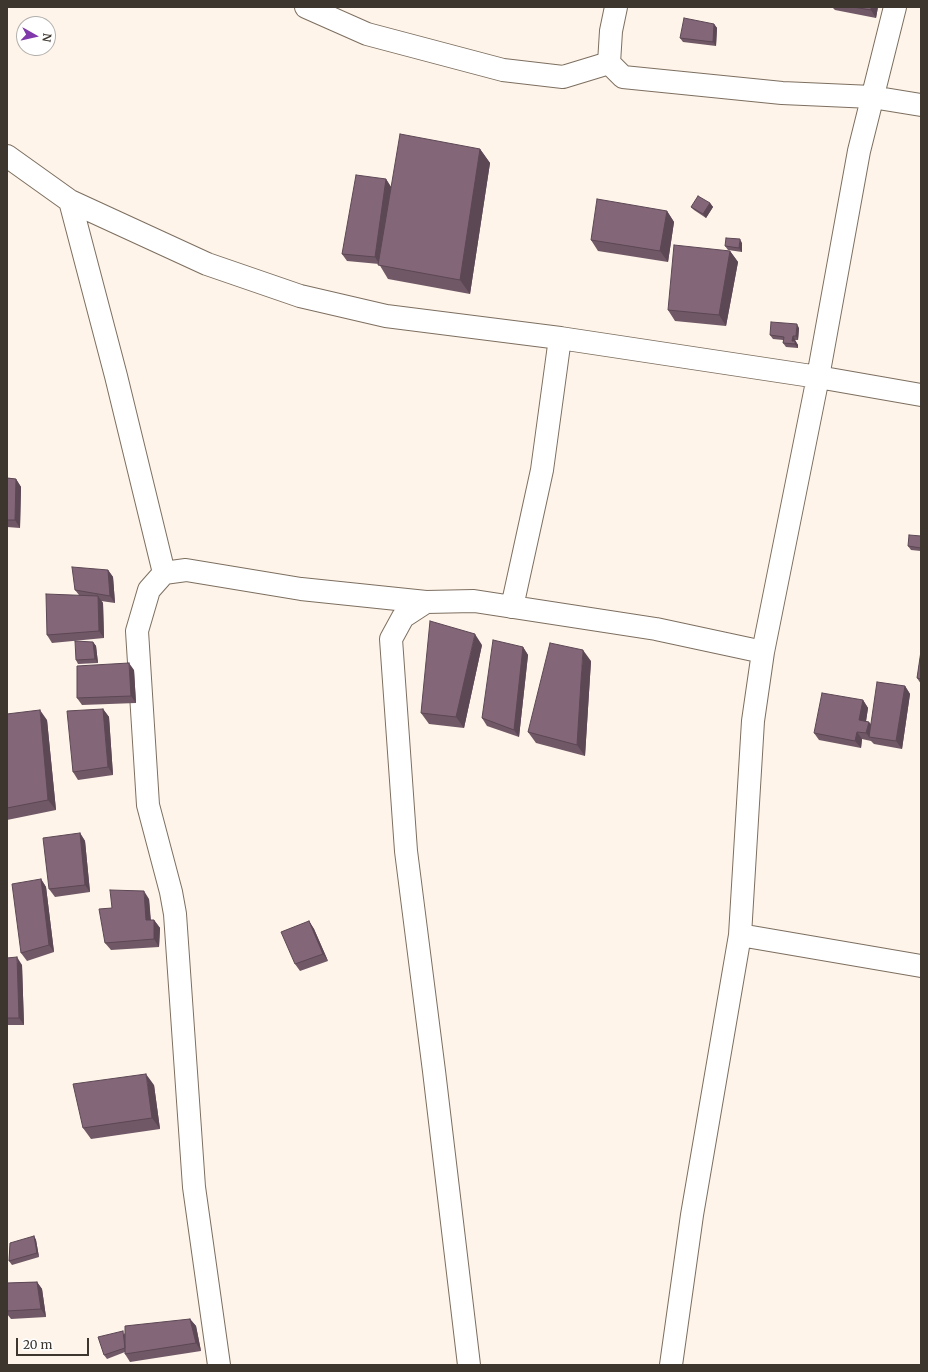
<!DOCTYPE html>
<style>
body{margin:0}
#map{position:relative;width:928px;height:1372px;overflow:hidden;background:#fef4e9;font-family:Merriweather,serif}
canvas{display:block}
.frame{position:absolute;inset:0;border:8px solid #3c362f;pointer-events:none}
.north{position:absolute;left:16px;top:16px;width:40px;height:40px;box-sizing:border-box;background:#fff;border:1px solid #b1afac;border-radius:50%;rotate:98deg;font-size:11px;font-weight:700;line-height:16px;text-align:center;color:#3c362f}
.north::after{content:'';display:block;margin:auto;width:14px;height:18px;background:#8138aa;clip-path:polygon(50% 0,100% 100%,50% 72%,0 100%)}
.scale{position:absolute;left:16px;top:1338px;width:73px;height:18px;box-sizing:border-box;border:2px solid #3c362f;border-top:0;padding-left:5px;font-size:12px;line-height:14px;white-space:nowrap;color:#3c362f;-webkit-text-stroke:3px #fff;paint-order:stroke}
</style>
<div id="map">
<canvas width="928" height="1372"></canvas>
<div class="frame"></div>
<div class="north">N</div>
<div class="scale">20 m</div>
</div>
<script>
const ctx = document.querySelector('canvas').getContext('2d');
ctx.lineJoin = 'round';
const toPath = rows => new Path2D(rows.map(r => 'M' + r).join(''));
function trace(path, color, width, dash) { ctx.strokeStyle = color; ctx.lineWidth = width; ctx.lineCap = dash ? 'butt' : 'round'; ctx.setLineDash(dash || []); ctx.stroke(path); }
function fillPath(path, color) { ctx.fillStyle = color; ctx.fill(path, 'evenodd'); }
const minor = toPath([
 [306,7,367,34,503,70,563,77,609,63],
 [616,7,611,31,609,63,623,77,782,93,872,97,921,105],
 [7,156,70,201,207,264,300,296,386,316,560,338,818,377,921,395],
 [70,201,116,376,164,573],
 [512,607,542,470,560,338],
 [740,935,921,966],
 [219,1365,194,1187,175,914,171,892,148,805,137,631,149,590,164,573,186,570,301,589,426,602],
 [469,1365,434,1071,406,851,391,639,403,617,426,602,474,601,656,629,763,652],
 [671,1365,692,1215,740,935,753,721,763,652,818,377,859,151,895,7]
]);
const wall = toPath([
 [832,7,878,7,876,18,835,10],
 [714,24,717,28,716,46,683,42,680,38],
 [480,149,490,163,470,294,388,279,379,264,347,261,342,254,386,179,391,187],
 [710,203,713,207,706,218,694,210,691,207],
 [667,211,674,222,668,262,598,251,591,240],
 [742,243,742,252,728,250,725,246],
 [730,251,738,262,726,326,675,321,668,310],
 [799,328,798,340,795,340,795,341,798,345,798,348,786,347,783,343,783,340,773,339,770,335],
 [7,478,16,479,21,487,20,528,7,527],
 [921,536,921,551,911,550,908,546],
 [108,570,113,577,115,603,101,601,103,603,104,638,52,643,47,635,79,595,75,590],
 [93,642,96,646,98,663,78,664,76,660],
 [482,645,464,728,429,724,421,713],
 [523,647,528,655,519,737,487,726,482,718],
 [921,651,921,684,917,678],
 [591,661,585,756,536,743,528,732],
 [134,670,136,703,82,705,77,698],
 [905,686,910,694,902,749,874,744,871,741,862,739,861,748,819,740,814,733,863,700,868,708,866,721,871,724],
 [103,709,109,717,113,775,78,780,73,772],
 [7,714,47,720,56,810,7,820],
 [80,833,85,841,90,892,55,897,49,889],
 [41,879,46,887,54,952,27,961,21,953],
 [149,899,151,920,154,920,160,928,159,947,111,950,105,943,112,908],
 [309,921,314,929,328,961,300,971,295,964],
 [7,958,22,965,24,1025,7,1025],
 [154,1085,160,1129,91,1139,83,1128],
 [34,1236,36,1240,39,1257,12,1265,9,1261],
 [37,1282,42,1289,46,1317,11,1319,7,1314,7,1283],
 [190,1319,196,1326,201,1351,130,1362,125,1354,125,1352,107,1359,104,1355,125,1333]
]);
const shadedWall = toPath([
 [871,7,878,7,876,18,871,10],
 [714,24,717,28,716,46,713,42],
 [480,149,490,163,470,294,460,280],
 [386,179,391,187,380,265,375,257],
 [710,203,713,207,706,218,703,214],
 [667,211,674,222,668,262,660,251],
 [740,239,742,243,742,252,739,248],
 [730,251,738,262,726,326,719,315],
 [797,324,799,328,798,340,796,336],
 [793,336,798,345,798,348,792,341],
 [16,479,21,487,20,528,15,520],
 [108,570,113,577,115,603,110,596],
 [98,596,103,603,104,638,99,631],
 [475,634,482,645,464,728,456,717],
 [93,642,96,646,98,663,95,659],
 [523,647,528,655,519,737,514,730],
 [583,650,591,661,585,756,577,745],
 [129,663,134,670,136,703,131,696],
 [905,686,910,694,902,749,896,741],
 [863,700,868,708,865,728,859,720],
 [103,709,109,717,113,775,108,767],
 [40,710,47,720,56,810,48,800],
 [869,722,874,729,869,737,866,733],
 [857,732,862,739,861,748,855,741],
 [80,833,85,841,90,892,85,885],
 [41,879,46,887,54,952,49,945],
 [144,891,149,899,151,928,146,920],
 [154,920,160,928,159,947,154,939],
 [309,921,314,929,328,961,323,954],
 [17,957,22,965,24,1025,19,1018],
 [146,1074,154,1085,160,1129,152,1118],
 [34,1236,36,1240,39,1257,37,1253],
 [37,1282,42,1289,46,1317,41,1309],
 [190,1319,196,1326,201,1351,196,1343]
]);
const building = toPath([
 [853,7,871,7,871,10,853,7],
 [684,18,714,24,713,42,680,38,684,18],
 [400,134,480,149,460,280,378,265,400,134],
 [356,175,386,179,375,257,342,254,356,175],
 [698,196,710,203,703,214,691,207,698,196],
 [597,199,667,211,660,251,591,240,597,199],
 [726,238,740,239,739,248,725,246,726,238],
 [674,245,730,251,719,315,668,310,674,245],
 [771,322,797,324,796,336,793,336,792,341,795,341,795,344,783,343,784,337,770,335,771,322],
 [7,478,16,479,15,520,7,520,7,478],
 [909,535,921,536,921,548,908,546,909,535],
 [72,567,108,570,110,596,75,590,72,567],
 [46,594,98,596,99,631,47,635,46,594],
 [430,621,475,634,456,717,421,713,430,621],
 [493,640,523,647,514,730,482,718,493,640],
 [75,641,93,642,95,659,76,660,75,641],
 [550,643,583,650,577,745,528,732,550,643],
 [921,651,921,679,917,678,921,651],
 [129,663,131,696,77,698,77,666,129,663],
 [877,682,905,686,896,741,869,737,877,682],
 [822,693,863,700,859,720,869,722,866,733,857,732,855,741,814,733,822,693],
 [103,709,108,767,73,772,67,711,103,709],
 [40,710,48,800,7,808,7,714,40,710],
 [80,833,85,885,49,889,43,838,80,833],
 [41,879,49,945,21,953,12,884,41,879],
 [110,890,144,891,146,920,154,920,154,939,105,943,99,909,112,908,110,890],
 [309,921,323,954,295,964,281,932,309,921],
 [17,957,19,1018,7,1018,7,958,17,957],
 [146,1074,152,1118,83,1128,73,1084,146,1074],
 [34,1236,37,1253,9,1261,10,1243,34,1236],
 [37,1282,41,1309,7,1311,7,1283,37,1282],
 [190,1319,196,1343,125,1354,125,1326,190,1319],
 [123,1331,125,1348,104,1355,98,1337,123,1331]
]);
trace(minor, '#7d6f60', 24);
trace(minor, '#fff', 22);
fillPath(wall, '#715867');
fillPath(shadedWall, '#5c4754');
fillPath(building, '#836678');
trace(building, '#5c4754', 1);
</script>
